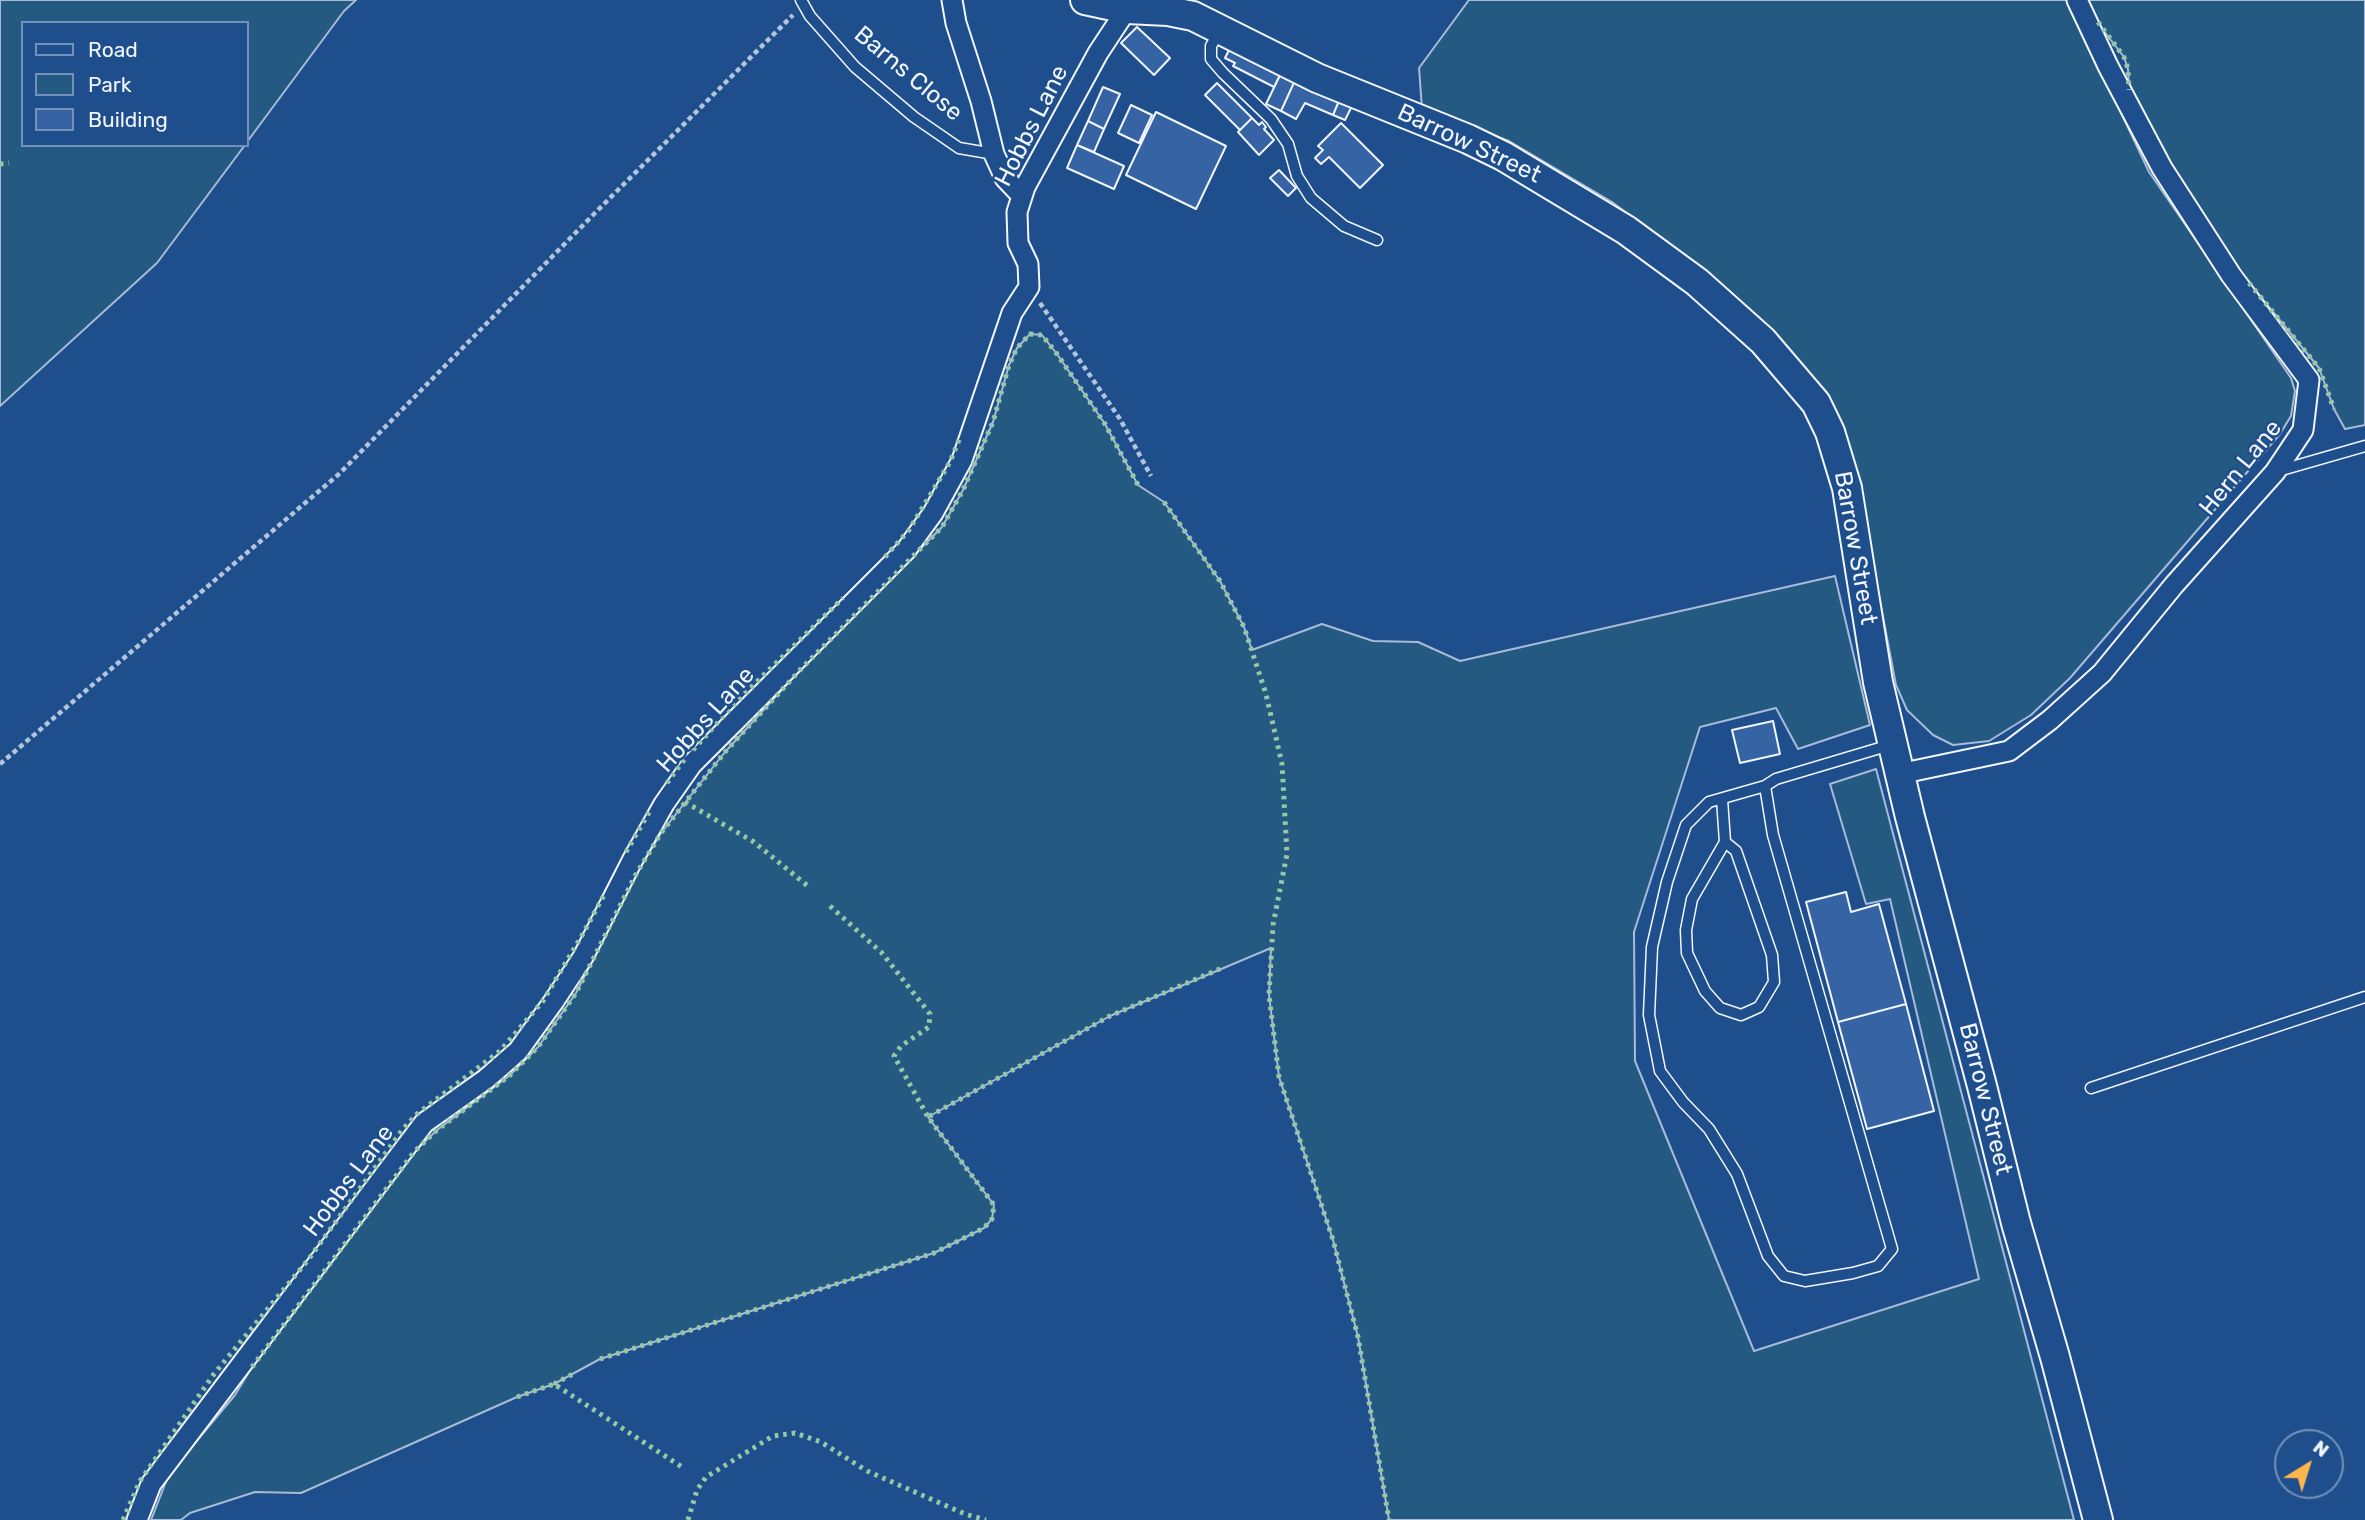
<!DOCTYPE html>
<style>
body{margin:0}
#map{position:relative;width:2365px;height:1520px;overflow:hidden;background:#1f4e8c;font-family:Rubik,sans-serif}
canvas{display:block}
.legend{position:absolute;left:21px;top:21px;width:228px;height:126px;box-sizing:border-box;background:#1f4e8c;border:2px solid #7391ba;margin:0;padding:9px 12px;list-style:none;font-size:21px;color:#f2f6ff}
.legend li{display:flex;align-items:center;gap:14px;height:35px}
.legend b{width:35px;border:2px solid #7391ba}
.north{position:absolute;left:2274px;top:1429px;width:70px;height:70px;box-sizing:border-box;background:#1f4e8c;border:2px solid #7391ba;border-radius:50%;rotate:38deg;font-size:19px;font-weight:700;line-height:28px;text-align:center;color:#f2f6ff}
.north::after{content:'';display:block;margin:auto;width:24px;height:32px;background:#ffb74d;clip-path:polygon(50% 0,100% 100%,50% 72%,0 100%)}
</style>
<div id="map">
<canvas width="2365" height="1520"></canvas>
<ul class="legend">
<li><b style="height:9px;background:#1f4e8c"></b>Road</li>
<li><b style="height:19px;background:#245a82"></b>Park</li>
<li><b style="height:19px;background:#3563a3"></b>Building</li>
</ul>
<div class="north">N</div>
</div>
<script>
const ctx = document.querySelector('canvas').getContext('2d');
ctx.lineJoin = 'round';
function fillPath(path, color) { ctx.fillStyle = color; ctx.fill(path, 'evenodd'); }
const toPath = rows => new Path2D(rows.map(r => 'M' + r).join(''));
function trace(path, color, width, dash) { ctx.strokeStyle = color; ctx.lineWidth = width; ctx.lineCap = dash ? 'butt' : 'round'; ctx.setLineDash(dash || []); ctx.stroke(path); }
function label(font, color, halo, rows, align = 'center') {
  ctx.font = font + ' Rubik,sans-serif'; ctx.lineWidth = 5; ctx.setLineDash([]); ctx.textBaseline = 'middle'; ctx.strokeStyle = halo; ctx.fillStyle = color; for (const [text, x, y, turn = 0] of rows) {
    ctx.save(); ctx.translate(x, y); ctx.rotate((+turn || 0) * Math.PI / 180); ctx.textAlign = isNaN(turn) ? turn : align; if (halo) ctx.strokeText(text, 0, 0); ctx.fillText(text, 0, 0); ctx.restore();
  }
}
const green = toPath([
 [0,0,356,0,344,11,247,142,247,23,23,23,23,145,245,145,157,263,0,406,0,0],
 [1469,0,2068,0,2149,172,2291,378,2295,391,2291,416,2280,434,2070,678,2031,715,1989,741,1953,745,1933,735,1907,710,1896,685,1853,459,1831,404,1697,266,1612,202,1509,141,1422,109,1419,68,1469,0],
 [2088,0,2365,0,2365,425,2345,429,2334,409,2319,368,2237,268,2172,171,2129,89,2128,69,2124,57,2100,26,2088,0],
 [1030,334,1042,335,1057,354,1105,424,1138,485,1164,502,1220,581,1244,627,1252,650,1322,624,1373,641,1418,642,1460,661,1835,576,1870,725,1798,749,1776,708,1700,727,1634,932,1635,1061,1754,1351,1979,1279,1890,899,1866,904,1830,784,1876,769,2074,1520,1389,1520,1358,1337,1333,1240,1279,1077,1269,995,1271,948,1110,1016,928,1117,994,1205,992,1219,984,1228,934,1253,600,1359,554,1384,517,1397,301,1493,255,1492,190,1513,181,1520,151,1520,169,1474,235,1395,252,1367,414,1152,437,1130,509,1076,538,1047,576,993,635,876,661,833,725,752,800,670,942,527,963,490,993,422,1009,365,1017,348,1030,334]
]);
const building = toPath([
 [1137,27,1170,58,1154,75,1121,43,1137,27],
 [1232,44,1283,69,1274,87,1233,66,1235,63,1225,58,1232,44],
 [1283,69,1297,76,1281,111,1266,104,1283,69],
 [1297,76,1341,96,1333,115,1305,103,1296,119,1281,111,1297,76],
 [1217,83,1252,118,1240,130,1205,95,1217,83],
 [1103,87,1120,94,1104,129,1088,121,1103,87],
 [1341,96,1354,102,1345,120,1333,115,1341,96],
 [1131,105,1152,115,1139,143,1118,133,1131,105],
 [1156,112,1226,146,1196,209,1126,175,1156,112],
 [1252,118,1259,125,1262,122,1266,127,1264,129,1274,140,1259,155,1238,132,1252,118],
 [1088,121,1104,129,1094,152,1077,145,1088,121],
 [1341,123,1383,165,1360,188,1329,157,1321,164,1315,158,1323,150,1318,146,1341,123],
 [1077,145,1124,166,1114,189,1067,168,1077,145],
 [1279,170,1296,188,1288,196,1270,178,1279,170],
 [1773,721,1780,754,1740,763,1732,730,1773,721],
 [1846,892,1851,912,1879,904,1906,1004,1838,1022,1806,902,1846,892],
 [1906,1004,1934,1111,1867,1129,1838,1022,1906,1004]
]);
const path = toPath([
 [1040,303,1120,419,1151,476],
 [0,764,339,474,593,215,793,15]
]);
const service = toPath([
 [801,0,810,16,855,67,914,117,959,148,994,154],
 [1219,32,1211,46,1211,59,1223,73,1271,119,1288,144,1297,176,1311,198,1344,226,1377,240],
 [2278,471,2365,446],
 [1765,786,1773,835,1892,1249,1878,1266,1853,1273,1805,1281,1784,1276,1768,1256,1737,1174,1709,1129,1683,1102,1660,1071,1649,1015,1652,947,1667,882,1686,825,1709,802,1765,786,1776,779,1890,745],
 [1722,799,1725,842,1692,899,1686,930,1687,953,1705,991,1720,1008,1741,1015,1759,1007,1774,982,1772,955,1736,851,1725,842],
 [2091,1088,2365,997]
]);
const minor = toPath([
 [952,0,956,23,981,101,994,154,1005,178,1022,196],
 [1899,774,2009,751,2050,720,2102,673,2174,585,2275,472,2303,430,2309,380,2231,275,2162,168,2108,66,2077,0],
 [137,1520,151,1484,424,1123,486,1079,518,1051,554,1001,583,957,632,861,664,804,692,764,906,550,933,513,962,460,1012,313,1029,287,1028,264,1018,243,1017,212,1025,187,1098,53,1127,9]
]);
const secondary = toPath([
 [1085,0,1127,9,1168,11,1193,16,1317,78,1468,139,1503,156,1626,230,1697,282,1763,341,1816,403,1830,432,1847,488,1878,682,1910,817,1982,1086,2016,1223,2055,1357,2098,1520]
]);
const hedge = toPath([
 [2098,22,2124,57,2128,69,2129,90],
 [0,164,9,163],
 [2249,283,2319,368,2334,409],
 [1164,502,1220,581,1244,627,1266,694,1282,764,1287,854,1273,925,1269,995,1279,1077,1333,1240,1358,1337,1389,1520],
 [885,557,909,530,950,462,961,435],
 [693,750,736,702,843,598],
 [667,783,686,757],
 [685,802,754,842,809,887],
 [626,852,651,809],
 [830,906,882,953,930,1014,929,1027,901,1046,894,1056,928,1117],
 [600,1359,934,1253,984,1228,992,1219,994,1205,928,1117,1110,1016,1222,968],
 [252,1367,414,1152,437,1130,509,1076,538,1047,576,993,635,876,661,833,725,752,800,670,942,527,963,490,993,422,1009,365,1017,348,1030,334,1042,335,1057,354,1105,424,1138,485],
 [554,1384,573,1374],
 [517,1397,554,1384,682,1467],
 [123,1520,140,1481,214,1374,308,1260,403,1129,417,1114,500,1051,543,1001,584,932,604,895],
 [688,1520,697,1490,706,1477,773,1436,795,1433,821,1442,867,1471,965,1514,986,1520]
]);
const streetNames = [
 ["Barns Close",908,74,40],
 ["Hobbs Lane",1032,126,-63],
 ["Barrow Street",1469,144,25],
 ["Hern Lane",2241,468,-51],
 ["Barrow Street",1855,548,80],
 ["Hobbs Lane",706,720,-48],
 ["Barrow Street",1985,1099,76],
 ["Hobbs Lane",349,1181,-53]
];
fillPath(green, '#245a82');
trace(green, '#a8bbd7', 2);
fillPath(building, '#3563a3');
trace(building, '#f2f6ff', 2);
trace(service, '#f2f6ff', 13);
trace(minor, '#f2f6ff', 23);
trace(secondary, '#f2f6ff', 32);
trace(path, '#b3c4dc', 4.5, [5, 3.5]);
trace(service, '#1f4e8c', 10);
trace(minor, '#1f4e8c', 19);
trace(secondary, '#1f4e8c', 28);
trace(hedge, '#97c8a6', 5, [3.5, 5]);
label('24px', '#f2f6ff', '#1f4e8c', streetNames);
</script>
